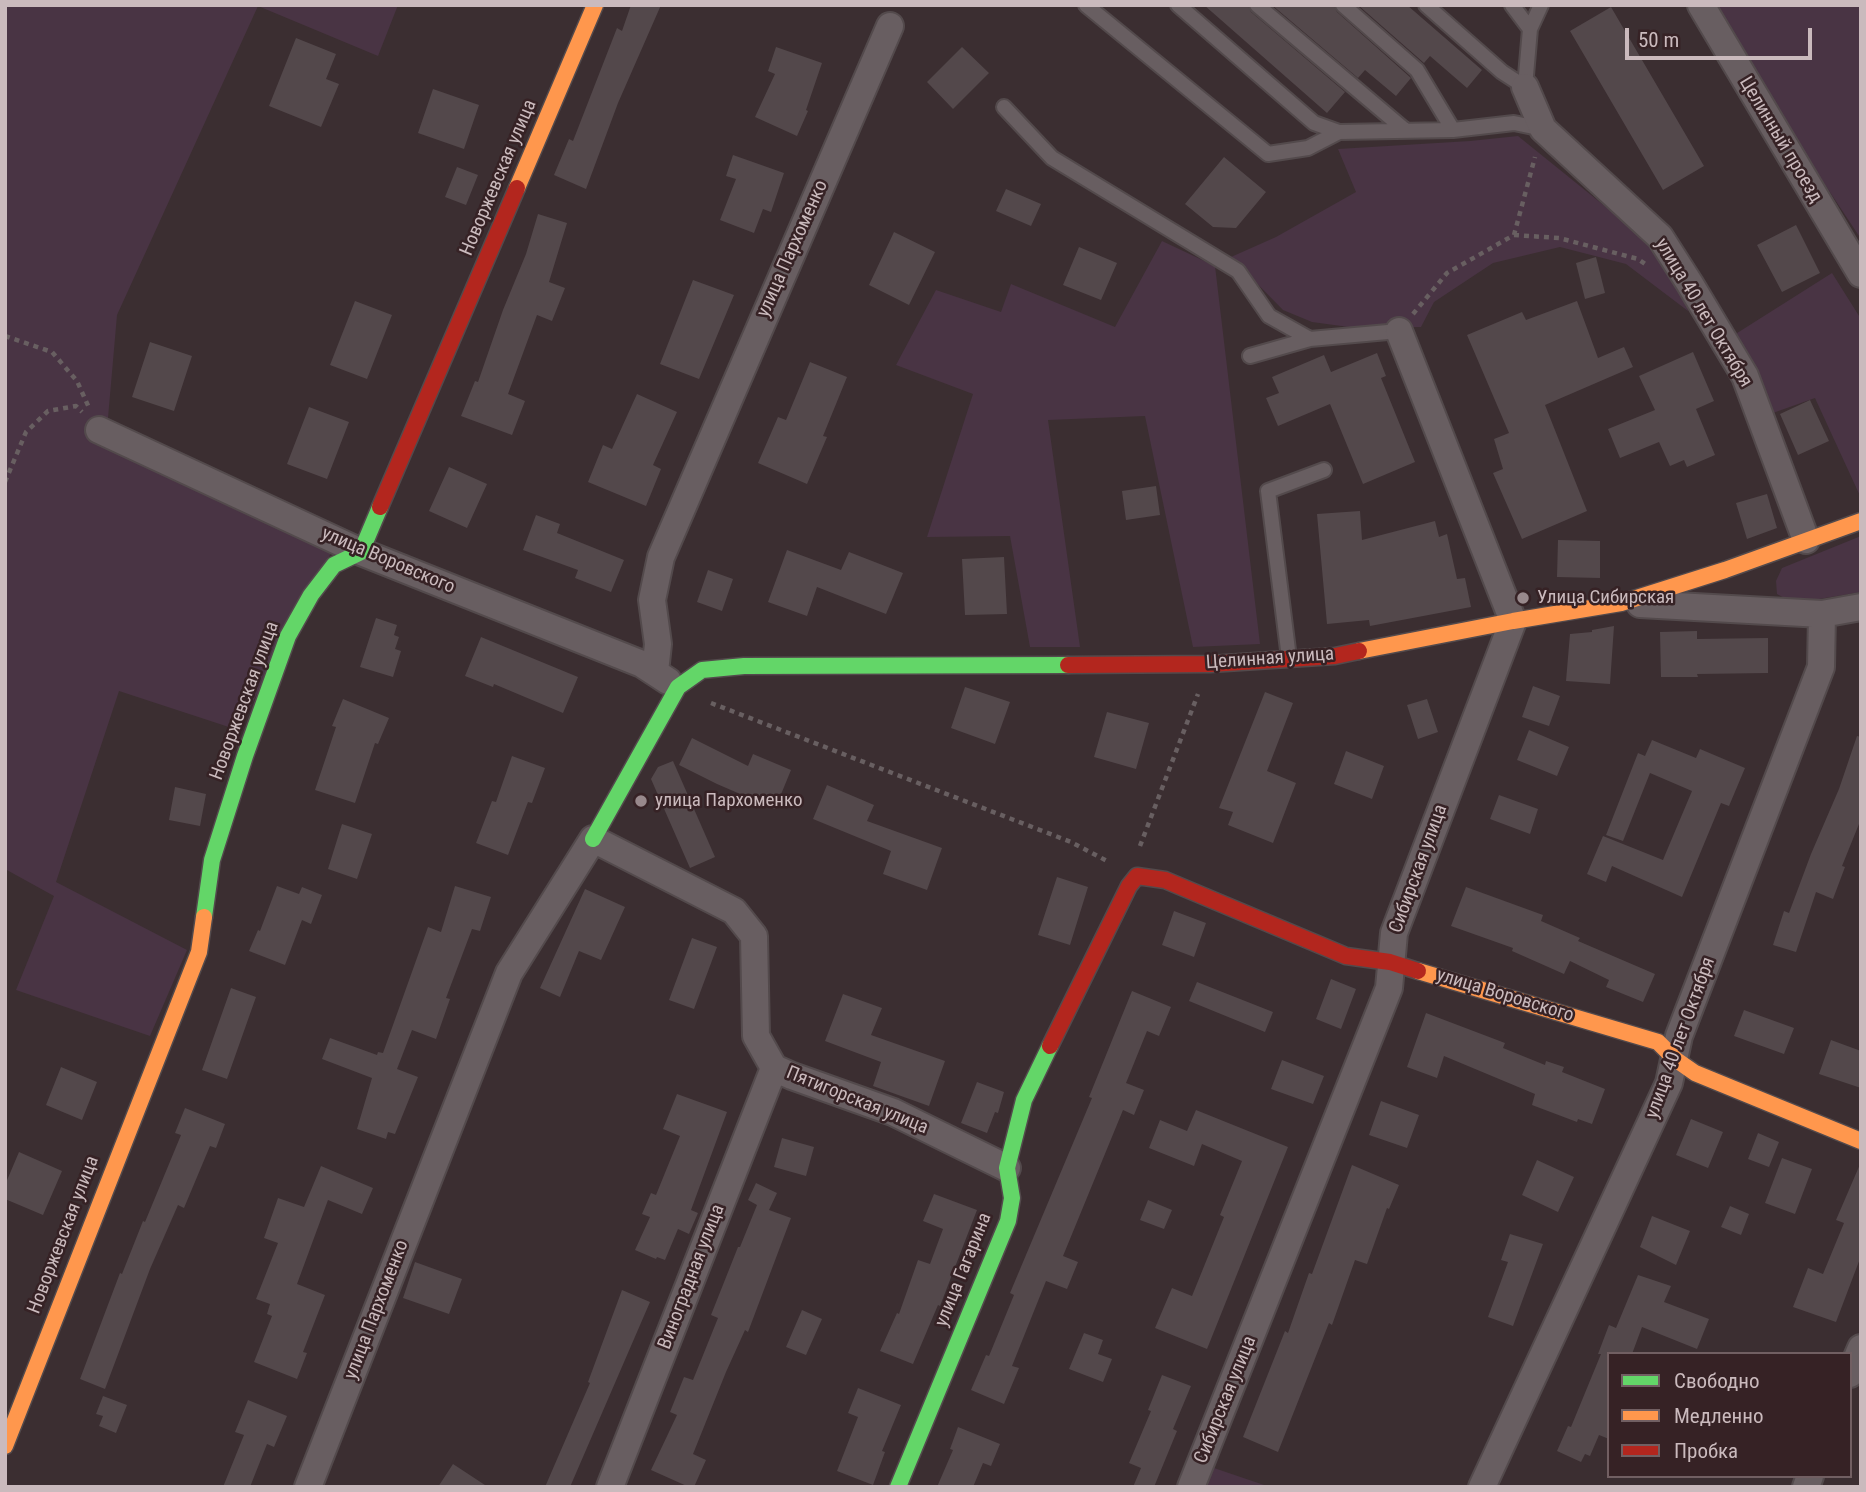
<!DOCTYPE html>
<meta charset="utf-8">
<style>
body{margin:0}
#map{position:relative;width:1866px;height:1492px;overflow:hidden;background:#3b2e31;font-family:"Roboto Condensed",sans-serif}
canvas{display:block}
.frame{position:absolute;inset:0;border:7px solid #cababd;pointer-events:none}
.legend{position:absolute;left:1607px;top:1352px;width:245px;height:126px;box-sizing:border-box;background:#362225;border:2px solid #715f62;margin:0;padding:9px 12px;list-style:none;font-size:21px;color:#cababd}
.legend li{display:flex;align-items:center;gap:14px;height:35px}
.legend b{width:35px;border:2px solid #715f62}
.scale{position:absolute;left:1625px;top:28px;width:187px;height:32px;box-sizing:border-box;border:4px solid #cababd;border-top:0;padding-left:9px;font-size:21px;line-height:24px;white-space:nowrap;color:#cababd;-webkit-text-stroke:5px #362225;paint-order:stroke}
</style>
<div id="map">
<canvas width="1866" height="1492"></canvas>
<div class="frame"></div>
<ul class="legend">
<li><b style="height:9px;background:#63d668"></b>Свободно</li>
<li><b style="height:9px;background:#ff974d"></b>Медленно</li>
<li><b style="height:9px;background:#b3261e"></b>Пробка</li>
</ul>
<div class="scale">50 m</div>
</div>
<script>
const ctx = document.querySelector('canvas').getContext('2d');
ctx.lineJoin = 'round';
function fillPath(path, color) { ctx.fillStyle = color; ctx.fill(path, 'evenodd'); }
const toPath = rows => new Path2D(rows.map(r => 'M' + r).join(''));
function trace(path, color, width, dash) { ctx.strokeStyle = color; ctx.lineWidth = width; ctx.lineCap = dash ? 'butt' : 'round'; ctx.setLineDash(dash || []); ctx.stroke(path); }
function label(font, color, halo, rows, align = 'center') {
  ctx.font = font + ' "Roboto Condensed",sans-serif'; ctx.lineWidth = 5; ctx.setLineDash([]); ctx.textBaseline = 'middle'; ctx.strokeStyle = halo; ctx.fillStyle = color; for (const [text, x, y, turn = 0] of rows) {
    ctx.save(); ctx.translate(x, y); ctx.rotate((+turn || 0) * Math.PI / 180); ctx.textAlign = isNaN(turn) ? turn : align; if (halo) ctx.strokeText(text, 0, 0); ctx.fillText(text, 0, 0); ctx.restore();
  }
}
const green = toPath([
 [5,5,398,5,378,56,258,6,117,315,108,418,340,536,238,730,119,691,56,882,187,950,150,1036,16,990,54,896,5,869],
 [1713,5,1861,5,1861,239,1804,153],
 [1518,136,1648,241,1678,277,1688,311,1626,264,1560,247,1493,263,1434,302,1421,327,1356,328,1312,322,1283,310,1231,257,1276,237,1356,192,1338,149,1470,141],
 [1162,241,1215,266,1260,644,1193,647,1145,416,1048,420,1080,647,1030,647,1010,536,927,537,973,394,896,365,936,290,1001,312,1011,284,1115,327],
 [1832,273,1861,319,1861,498,1815,398,1770,414,1734,335],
 [1861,536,1861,592,1801,602,1788,600,1777,594,1776,581,1782,568],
 [1214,1468,1270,1487,1206,1487]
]);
const building = toPath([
 [631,5,661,5,618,103,586,189,554,175,569,139,573,141,617,28,622,31],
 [1204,5,1248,5,1251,12,1345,92,1327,113],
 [1272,5,1334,5,1337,12,1411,78,1396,96,1365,70,1358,78],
 [1358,5,1407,5,1482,70,1467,88,1430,56,1424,63],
 [1611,7,1704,166,1663,190,1570,31],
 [296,38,336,54,326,79,339,84,321,127,269,106],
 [776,47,822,63,806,110,808,111,797,136,755,117,775,74,768,71],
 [962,47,989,73,953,109,927,82],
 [433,89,479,105,464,149,418,133],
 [733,155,784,173,771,212,763,209,754,233,720,220,736,179,726,176],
 [1224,157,1266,192,1236,228,1213,227,1185,204],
 [457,167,478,175,466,205,445,197],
 [1006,189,1041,204,1031,226,996,211],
 [538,214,567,223,549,282,565,288,552,321,537,315,508,394,525,401,512,435,461,416,475,381,478,382,503,310,526,254],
 [1796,225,1820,273,1782,292,1757,245],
 [894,232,935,252,909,305,869,285],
 [1079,247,1117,263,1101,300,1063,285],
 [1596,257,1605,293,1585,299,1576,263],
 [693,280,734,295,699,379,660,364],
 [355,301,392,315,367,379,330,365],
 [1577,301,1598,358,1624,347,1633,367,1545,405,1587,511,1522,539,1493,473,1503,469,1494,439,1509,433,1467,335,1522,312,1526,320],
 [150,342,192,356,174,411,132,397],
 [1693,352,1714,401,1696,409,1715,455,1687,467,1684,460,1670,466,1659,442,1620,458,1608,429,1655,410,1639,376],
 [1377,353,1386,376,1381,378,1415,462,1363,484,1330,404,1278,426,1266,398,1279,393,1272,377,1324,355,1331,372],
 [810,362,847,377,823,436,827,437,807,484,758,463,778,417,786,420],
 [637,394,677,412,653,465,661,469,646,506,588,482,603,445,612,449],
 [1810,400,1829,441,1798,455,1780,414],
 [309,407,349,422,327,479,287,464],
 [449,467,487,484,467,528,429,511],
 [1156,486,1160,515,1126,520,1122,491],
 [1767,494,1777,528,1747,539,1736,503],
 [1360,511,1362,540,1435,521,1439,537,1447,534,1457,579,1465,578,1471,607,1370,626,1369,620,1327,624,1317,514],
 [536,515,560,524,557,533,624,560,611,592,575,578,578,570,523,550],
 [1558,540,1600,541,1600,578,1557,577],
 [787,550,841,570,849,552,903,573,886,614,817,587,807,616,768,602],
 [1004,557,1007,614,965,615,962,559],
 [708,570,733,579,722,611,697,602],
 [376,618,397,625,394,635,399,637,395,649,401,651,393,677,360,667],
 [1614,626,1610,684,1566,681,1570,634,1592,632,1592,630],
 [1697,631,1697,639,1768,638,1768,673,1697,674,1698,677,1661,677,1660,632],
 [481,637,578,677,563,713,494,684,493,687,465,676],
 [1533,686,1560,696,1549,726,1522,717],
 [965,687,1010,702,995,744,951,728],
 [1265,692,1293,703,1267,771,1296,783,1273,843,1228,825,1233,812,1219,808],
 [343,699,389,718,378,744,375,743,355,803,315,790,336,727,332,726],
 [1427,699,1438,732,1418,739,1407,705],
 [1107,712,1149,723,1136,769,1094,757],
 [1529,730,1569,747,1557,776,1517,760],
 [1857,736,1861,737,1861,819,1842,866,1845,867,1833,899,1816,892,1796,952,1773,945,1784,911,1789,913,1811,854,1839,789],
 [692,738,748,766,753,754,791,770,775,809,717,784,679,765],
 [1652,740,1696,758,1700,749,1745,768,1729,806,1721,803,1682,897,1612,866,1606,882,1587,874,1603,836,1663,860,1665,855,1692,791,1650,773,1623,841,1606,835,1638,753,1645,756],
 [1346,751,1384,766,1372,799,1334,784],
 [512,756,545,768,532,803,528,802,508,855,476,843,492,801,496,802],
 [673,761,715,857,690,868,651,779,658,767],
 [827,785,874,805,867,821,942,848,927,890,883,874,891,851,813,819],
 [175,787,206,794,200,826,169,820],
 [1499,795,1538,809,1530,834,1490,819],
 [342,824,372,834,357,879,328,869],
 [1057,877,1088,887,1070,945,1038,935],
 [277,886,299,894,302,887,322,895,311,924,302,920,285,965,249,951,258,930,260,931],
 [455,886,491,897,480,931,472,929,446,998,450,999,436,1039,412,1030,397,1069,418,1077,395,1134,388,1132,386,1139,357,1129,372,1078,322,1059,330,1038,377,1055,378,1052,383,1053,428,927,441,932],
 [1466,887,1543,915,1541,921,1580,938,1578,941,1655,974,1643,1002,1606,987,1609,980,1570,961,1564,974,1512,951,1513,948,1451,926],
 [585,889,625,907,601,960,579,951,560,997,540,988],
 [1174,911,1206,923,1194,957,1162,945],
 [692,938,717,947,694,1009,669,1000],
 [1331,979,1356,989,1341,1029,1316,1019],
 [1197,982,1273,1012,1265,1032,1189,1001],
 [231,988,256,997,227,1079,202,1070],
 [1132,991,1171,1007,1159,1036,1147,1031,1126,1083,1144,1090,1134,1115,1123,1110,1063,1256,1078,1262,1067,1289,1046,1281,1012,1366,1019,1368,1004,1404,971,1390,986,1355,989,1356,1014,1295,1010,1293,1092,1098,1089,1097],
 [843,994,882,1008,871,1035,945,1061,929,1106,873,1086,881,1062,825,1041],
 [1744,1010,1794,1028,1784,1054,1734,1036],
 [1426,1013,1505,1043,1503,1048,1545,1065,1546,1061,1564,1067,1562,1072,1605,1089,1592,1124,1578,1119,1577,1122,1532,1105,1535,1094,1444,1056,1437,1078,1407,1067],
 [1831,1040,1861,1051,1861,1088,1819,1074],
 [1282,1060,1324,1076,1313,1104,1271,1089],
 [61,1067,97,1082,82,1120,46,1105],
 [977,1082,1004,1092,998,1113,995,1112,987,1133,961,1123],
 [677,1094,727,1112,691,1210,698,1213,689,1234,678,1229,665,1260,657,1257,656,1259,635,1250,650,1217,642,1214,651,1193,656,1195,680,1136,663,1129],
 [1381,1101,1419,1115,1407,1148,1369,1135],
 [185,1108,225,1124,216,1148,210,1146,184,1208,178,1205,150,1269,105,1389,80,1379,120,1273,122,1274,143,1221,145,1222,181,1135,175,1133],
 [1196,1110,1288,1147,1207,1349,1155,1328,1172,1288,1192,1296,1224,1217,1220,1215,1242,1161,1202,1144,1194,1166,1149,1148,1160,1120,1187,1131],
 [1691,1119,1723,1132,1708,1168,1676,1155],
 [1758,1133,1779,1142,1769,1167,1748,1159],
 [782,1138,814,1147,806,1176,774,1167],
 [19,1152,62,1171,43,1215,5,1199,5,1185],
 [1782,1158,1812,1169,1795,1214,1765,1203],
 [1537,1160,1574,1177,1558,1212,1522,1195],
 [1861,1162,1861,1256,1836,1322,1793,1307,1808,1268,1823,1274,1844,1223,1836,1220],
 [1352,1165,1399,1185,1389,1209,1387,1208,1367,1264,1355,1260,1332,1325,1329,1323,1278,1452,1243,1437,1285,1331,1288,1333,1309,1273,1312,1274],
 [321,1166,373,1188,362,1214,328,1200,297,1284,325,1295,303,1352,307,1353,297,1379,254,1362,272,1316,267,1314,270,1304,256,1299,278,1243,264,1238,278,1198,304,1207],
 [756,1183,777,1193,769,1210,791,1218,748,1332,745,1330,726,1372,693,1454,706,1460,694,1487,689,1487,651,1470,677,1415,670,1412,684,1377,693,1380,718,1318,711,1315,738,1247,740,1247,757,1205,748,1200],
 [934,1194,977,1210,940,1306,938,1305,913,1364,880,1351,897,1313,899,1314,918,1260,930,1264,943,1229,923,1221],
 [1148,1200,1172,1210,1164,1229,1140,1220],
 [1730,1206,1749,1214,1741,1235,1721,1227],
 [1652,1216,1690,1231,1676,1265,1640,1247],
 [1510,1234,1543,1244,1513,1326,1488,1317,1508,1262,1501,1260],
 [415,1262,462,1279,449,1314,403,1298],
 [1638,1275,1671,1286,1664,1302,1709,1319,1697,1349,1642,1327,1632,1354,1609,1354,1609,1439,1599,1435,1590,1456,1585,1454,1581,1462,1557,1451,1568,1426,1571,1427,1601,1354,1598,1354,1609,1325,1616,1328],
 [622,1290,650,1302,570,1487,545,1487,590,1383,588,1382],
 [802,1310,822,1319,806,1355,786,1347],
 [1084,1333,1103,1340,1098,1354,1112,1359,1103,1382,1069,1369],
 [1162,1375,1191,1386,1173,1429,1177,1431,1154,1487,1133,1487,1141,1468,1129,1463,1151,1411,1148,1410],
 [858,1388,901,1405,882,1451,885,1452,873,1485,837,1471,858,1417,848,1413],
 [103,1396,127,1405,116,1433,99,1426,103,1416,96,1414],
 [248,1400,287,1416,274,1447,267,1444,250,1487,223,1487,244,1435,235,1432],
 [958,1427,1000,1444,991,1466,983,1463,973,1487,937,1487,953,1450,950,1449],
 [453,1464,488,1487,438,1487]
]);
const path = toPath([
 [1514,235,1559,238,1638,259,1648,266],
 [1413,314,1447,273,1514,235,1535,157],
 [5,336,52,352,77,381,90,410],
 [5,482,26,432,48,411,76,406,82,412],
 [711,703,1071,842,1109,862],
 [1140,846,1198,694]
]);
const lane = toPath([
 [1086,5,1268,154,1308,148,1339,132],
 [1178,5,1314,123,1339,132,1453,130,1514,123,1543,129],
 [1257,5,1405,130],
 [1343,5,1417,70,1453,130],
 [1426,5,1502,72,1525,87,1530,29,1541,5],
 [1512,5,1530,29],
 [1004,107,1052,158,1238,271,1269,316,1310,339],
 [1250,356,1310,339,1399,331],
 [1289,658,1268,491,1324,470]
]);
const street = toPath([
 [1701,5,1861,274],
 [1525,87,1543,129,1660,237,1690,284,1745,376,1806,540],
 [99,430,361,552,642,664,668,681],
 [1640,604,1822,614,1861,607],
 [655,672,658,644,652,600,661,557,890,26],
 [1850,1374,1861,1348],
 [308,1487,509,973,593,839,734,911,754,936,756,1036,774,1068,792,1076,893,1112,1007,1168],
 [610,1487,774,1068],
 [1191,1487,1389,988,1394,933,1513,621,1399,331],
 [1482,1487,1669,1083,1679,1036,1821,667,1822,614],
 [1806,1487,1810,1476]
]);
const fast = toPath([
 [593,839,678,687,702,670,744,666,1068,665],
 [204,917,212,860,245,756,288,636,311,595,334,565,361,552,380,507],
 [898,1487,1008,1221,1012,1198,1007,1168,1024,1100,1050,1046]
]);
const slow = toPath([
 [517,188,595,5],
 [1359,651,1513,621,1621,603,1725,570,1861,521],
 [1418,971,1658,1042,1675,1059,1695,1073,1861,1141],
 [5,1446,199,952,204,917]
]);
const jam = toPath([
 [380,507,517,188],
 [1068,665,1210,664,1335,656,1359,651],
 [1050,1046,1129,886,1137,876,1165,880,1346,956,1390,962,1418,971]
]);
const markers = [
 [1523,598,7,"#98898c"],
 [641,801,7,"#98898c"]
];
const streetNames = [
 ["Целинный проезд",1780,140,59],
 ["Новоржевская улица",499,178,-67],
 ["улица Пархоменко",793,249,-66],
 ["улица 40 лет Октября",1703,313,59],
 ["улица Воровского",388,561,23],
 ["Целинная улица",1270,659,-4],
 ["Новоржевская улица",245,701,-70],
 ["Сибирская улица",1419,869,-70],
 ["улица Воровского",1505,996,17],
 ["улица 40 лет Октября",1681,1038,-70],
 ["Пятигорская улица",857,1101,22],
 ["Новоржевская улица",64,1235,-69],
 ["улица Гагарина",964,1270,-68],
 ["Виноградная улица",692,1277,-69],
 ["улица Пархоменко",377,1310,-69],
 ["Сибирская улица",1226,1400,-68]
];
const poiNames = [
 ["Улица Сибирская",1537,598],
 ["улица Пархоменко",655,801]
];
fillPath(green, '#493444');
fillPath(building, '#53484b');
trace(lane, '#534a4c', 18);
trace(street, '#534a4c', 30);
trace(fast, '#534a4c', 19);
trace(slow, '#534a4c', 19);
trace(jam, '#534a4c', 19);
trace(path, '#685f61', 4.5, [5, 5]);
trace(lane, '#685e61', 14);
trace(street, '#685e61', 26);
trace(fast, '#63d668', 16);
trace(slow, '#ff974d', 16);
trace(jam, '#b3261e', 16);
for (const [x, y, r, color] of markers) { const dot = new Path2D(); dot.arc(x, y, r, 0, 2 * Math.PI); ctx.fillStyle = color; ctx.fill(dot); trace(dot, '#362225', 2.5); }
label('19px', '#cababd', '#362225', streetNames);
label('19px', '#cababd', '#362225', poiNames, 'left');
</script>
